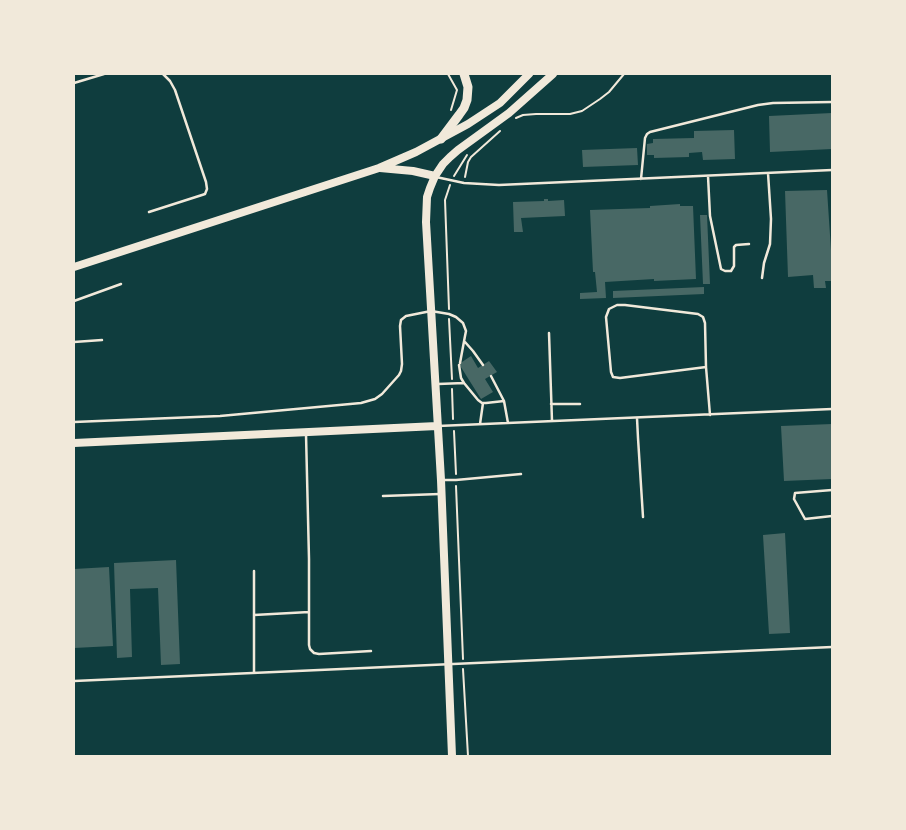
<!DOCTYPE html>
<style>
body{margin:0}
#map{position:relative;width:906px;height:830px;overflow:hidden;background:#0f3d3e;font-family:"Source Sans 3",sans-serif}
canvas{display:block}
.frame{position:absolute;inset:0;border:75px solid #f1e9da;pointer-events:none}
</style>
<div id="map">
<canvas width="906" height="830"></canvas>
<div class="frame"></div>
</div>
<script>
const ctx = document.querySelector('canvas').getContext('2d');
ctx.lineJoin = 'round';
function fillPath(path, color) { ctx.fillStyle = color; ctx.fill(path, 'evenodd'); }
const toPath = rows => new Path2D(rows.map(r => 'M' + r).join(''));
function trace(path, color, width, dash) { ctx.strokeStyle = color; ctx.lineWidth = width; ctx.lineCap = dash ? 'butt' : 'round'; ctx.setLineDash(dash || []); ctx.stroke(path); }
const building = toPath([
 [832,113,832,149,770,152,769,116],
 [734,130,735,159,703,160,702,152,689,153,689,157,654,158,654,155,647,155,647,144,653,143,653,139,694,138,694,131],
 [637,148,638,165,583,167,582,150],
 [827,190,832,265,832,281,825,281,826,288,814,288,813,275,788,277,785,191],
 [544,199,548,199,548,201,564,200,565,216,521,218,523,232,514,232,513,202,544,201],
 [680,204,680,206,693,206,696,279,654,281,654,279,605,282,606,298,580,299,580,293,597,292,595,272,593,272,590,210,650,208,650,206],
 [700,215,707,215,710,284,703,284],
 [704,287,704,294,613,298,613,291],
 [471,356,478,368,489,361,497,372,485,379,493,392,481,399,459,364],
 [832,424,832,479,784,481,781,426],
 [785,533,790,633,769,634,763,535],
 [176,560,180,664,161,665,158,588,130,589,132,657,117,658,114,563],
 [109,567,113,646,74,648,74,569]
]);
const path = toPath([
 [448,74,457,90,451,110],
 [516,118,523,115,536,114,570,114,582,111,600,99,609,92,624,74],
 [454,176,467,155],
 [465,177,468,162,471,157,500,131],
 [449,309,445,200,450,185],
 [449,319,452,379],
 [452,389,453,419],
 [454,431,456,474],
 [456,486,463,659],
 [463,669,468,756]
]);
const service = toPath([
 [74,83,104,74],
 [708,176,710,216,721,269,725,271,731,271,734,266,734,247,736,245,749,244],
 [436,177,464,183,499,185,832,170],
 [641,179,645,138,647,134,650,132,758,105,773,103,832,102],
 [149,212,202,195,205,194,207,189,206,182,175,90,170,81,163,74],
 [762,278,764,263,770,244,771,219,768,173],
 [74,301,121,284],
 [549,333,552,421],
 [74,342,102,340],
 [465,342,473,351,483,365],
 [459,365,461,378,464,383,478,400,482,403,486,403,504,401],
 [706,367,705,323,703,317,698,314,625,305,617,305,609,309,606,317,611,372,613,377,620,378,706,367,710,415],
 [491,376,504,401,508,423],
 [438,384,464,383],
 [551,404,580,404],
 [637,418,638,438,643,517],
 [74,422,220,416,361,403,375,399,382,394,399,375,401,371,402,364,400,326,401,320,406,316,431,311,449,314,456,317,463,323,466,331,465,336,460,363],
 [480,424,483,403],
 [438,426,832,409],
 [306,434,309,559,309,645,310,649,314,653,319,654,371,651],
 [442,480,456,480,521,474],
 [832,490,795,493,794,499,805,519,832,516],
 [383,496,440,494],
 [254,615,254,571],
 [254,673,254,615,309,612],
 [74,681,832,647]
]);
const primary = toPath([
 [380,168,413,171,435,176],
 [74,267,379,168,416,152,468,124,500,103,529,74],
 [74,443,437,426],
 [452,756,441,480,426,222,427,197,430,188,435,176,443,164,450,157,458,150,509,113,553,74]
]);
const motorway = toPath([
 [441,139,459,115,464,108,467,100,468,87,464,74]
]);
fillPath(building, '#486865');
trace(path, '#f1e9da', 2);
trace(service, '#f1e9da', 2.5);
trace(primary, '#f1e9da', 8);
trace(motorway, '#f1e9da', 9);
</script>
